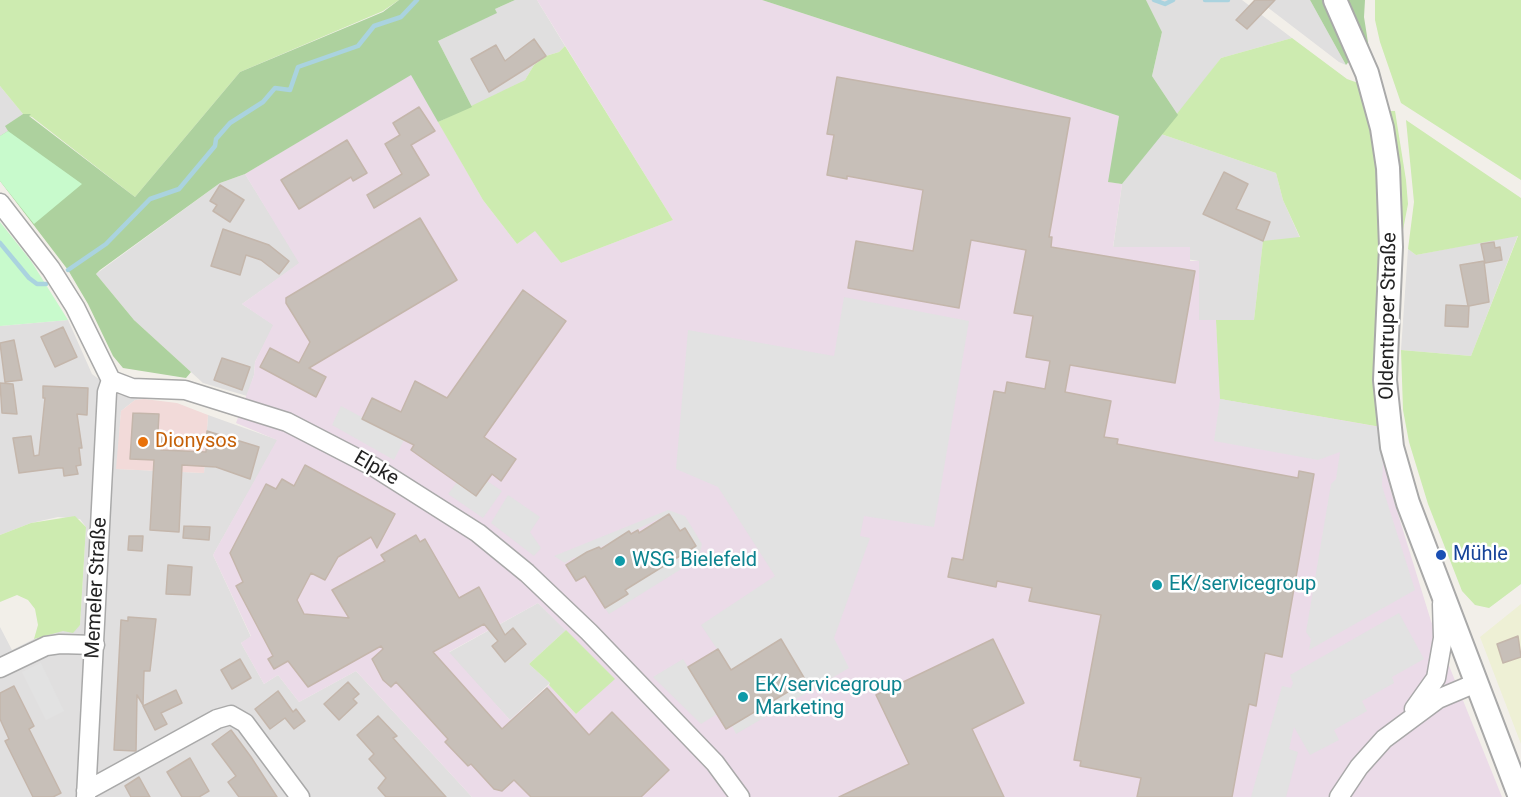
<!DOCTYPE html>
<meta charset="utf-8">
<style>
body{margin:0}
canvas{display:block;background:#f2efe9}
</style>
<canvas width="1521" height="797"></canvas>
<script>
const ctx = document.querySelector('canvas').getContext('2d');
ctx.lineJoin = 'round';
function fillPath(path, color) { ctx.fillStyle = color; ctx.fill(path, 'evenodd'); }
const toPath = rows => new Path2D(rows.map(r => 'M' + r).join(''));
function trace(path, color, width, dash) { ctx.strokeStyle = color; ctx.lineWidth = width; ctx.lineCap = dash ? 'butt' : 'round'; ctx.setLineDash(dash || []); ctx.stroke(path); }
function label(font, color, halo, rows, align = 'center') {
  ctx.font = font + ' Roboto,sans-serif'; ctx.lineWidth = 5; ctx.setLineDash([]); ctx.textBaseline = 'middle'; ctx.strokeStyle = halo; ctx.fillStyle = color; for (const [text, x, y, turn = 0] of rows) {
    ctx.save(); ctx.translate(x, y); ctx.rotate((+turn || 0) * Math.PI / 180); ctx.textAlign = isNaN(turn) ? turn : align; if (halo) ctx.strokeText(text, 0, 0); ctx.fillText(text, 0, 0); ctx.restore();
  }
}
const residential = toPath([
 [515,0,537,0,565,46,559,52,546,56,534,65,525,80,472,107,438,41,496,13,495,9],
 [1146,0,1242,0,1292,38,1221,58,1178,115,1152,76,1162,32],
 [1258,0,1310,0,1346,65,1339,62],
 [0,86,23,114,6,126,8,131,0,136],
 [1161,134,1276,173,1283,200,1300,238,1263,242,1254,320,1199,320,1199,261,1113,248,1122,184],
 [245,174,300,263,242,304,274,325,255,362,254,375,247,396,203,383,134,320,96,274,220,183],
 [1518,235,1471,356,1401,350,1408,249,1416,255],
 [68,320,92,374,120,395,144,399,135,400,121,411,117,469,204,473,208,415,278,440,213,555,251,637,241,643,264,684,278,675,299,702,356,671,472,797,0,797,0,627,12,650,34,639,80,625,86,527,80,519,58,517,31,523,0,535,0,326],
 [538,603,566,630,529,664,550,683,510,720,448,653]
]);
const commercial = toPath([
 [144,399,177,403,208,415,204,473,116,469,121,411,135,400]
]);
const industrial = toPath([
 [537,0,762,0,1119,116,1109,182,1122,184,1113,247,1190,247,1190,261,1199,261,1199,320,1216,320,1221,399,1381,427,1390,488,1431,621,1502,797,472,797,356,671,299,702,278,675,264,684,241,643,251,636,213,555,277,440,236,423,254,375,255,362,273,325,242,304,299,263,245,174,411,74,483,200,517,244,535,230,561,263,673,220],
 [538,603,614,679,576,714,549,685,510,720,449,652]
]);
const farmland = toPath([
 [1521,604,1521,744,1480,637]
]);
const grass = toPath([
 [0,0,399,0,383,11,240,72,135,197,32,117,28,116,30,114,23,114,0,86],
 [1375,0,1521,0,1521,180,1401,103,1380,42,1375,20],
 [1292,38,1347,79,1361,84,1371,119,1380,191,1381,427,1220,399,1216,320,1254,320,1263,241,1300,237,1283,200,1276,173,1161,134,1221,58],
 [565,46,673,220,561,263,535,231,517,244,483,200,438,122,525,80,534,65,546,56,559,52],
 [1389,111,1395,111,1406,180,1408,204,1403,230],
 [1406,120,1521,198,1521,584,1489,608,1475,605,1462,591,1428,504,1409,442,1403,410,1401,350,1471,356,1518,236,1416,255,1408,249,1414,202],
 [75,516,86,527,80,625,73,633,63,631,34,639,38,625,35,609,28,600,17,595,0,602,0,535,31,523],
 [566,630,615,679,576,714,549,685,550,683,529,664]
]);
const forest = toPath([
 [399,0,515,0,495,9,497,13,438,41,472,107,438,122,411,75,245,174,220,183,100,270,96,274,134,320,191,372,186,378,123,368,113,356,88,304,68,270,0,181,0,136,8,131,5,126,23,114,31,114,29,116,135,197,240,72,383,12],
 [762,0,1146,0,1162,32,1152,76,1178,115,1122,184,1108,182,1119,116],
 [1310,0,1324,0,1351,59,1346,65],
 [1346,0,1365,0,1364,17,1370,55]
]);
const park = toPath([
 [8,131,82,184,34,224,0,181,0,136],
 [0,222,31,261,68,320,0,326]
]);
const parking = toPath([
 [844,297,969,321,934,527,864,516,860,536,870,538,834,638,849,668,736,734,732,726,806,681,781,639,731,670,701,625,775,576,718,487,676,469,688,330,834,356],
 [1220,399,1377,427,1383,464,1382,486,1415,590,1309,650,1311,639,1306,632,1331,484,1336,479,1340,452,1318,460,1214,441],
 [341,406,404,440,394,460,332,425],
 [487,481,502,491,483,518,448,494,457,482,476,496],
 [508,495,540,517,530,532,541,548,534,556,491,523],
 [668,510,685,516,702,544,699,558,609,614,605,608,628,594,625,590,685,528,680,531,669,514,576,559,575,557,565,563,554,556],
 [1399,613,1424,659,1392,677,1394,683,1362,701,1367,711,1334,730,1339,740,1310,755,1294,727,1289,749,1298,752,1286,797,1251,797,1282,686,1291,688,1293,683,1290,675],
 [683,659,717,714,701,724,653,677],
 [41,663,64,711,46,720,22,672]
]);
const stream = toPath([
 [1154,0,1165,4,1173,0],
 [1205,0,1228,0],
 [0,243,29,278,37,284,46,284],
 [68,270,106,244,150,199,179,189,215,146,216,139,230,123,263,102,275,88,290,90,298,67,358,46,374,26,401,17,417,0]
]);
const building = toPath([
 [1255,0,1275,0,1247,29,1236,20,1255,0],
 [534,39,546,56,489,92,471,59,496,45,505,61,534,39],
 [837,77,1070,118,1049,237,1052,237,1051,247,1195,271,1175,383,1070,365,1065,392,1111,401,1104,437,1118,439,1117,444,1298,478,1299,471,1314,474,1282,657,1265,653,1256,706,1249,704,1232,797,1137,797,1141,778,1080,766,1081,761,1074,760,1101,615,1029,601,1032,588,997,581,996,587,948,577,952,558,963,560,994,391,1005,393,1007,382,1045,389,1050,361,1026,357,1033,316,1014,313,1026,250,971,240,959,308,848,288,856,241,913,251,923,190,847,176,847,179,827,175,834,135,827,134,837,77],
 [419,107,435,131,411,145,429,175,374,208,367,195,402,174,385,144,400,135,393,123,419,107],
 [347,140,367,173,353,181,351,177,299,209,281,180,347,140],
 [1224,172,1248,184,1236,209,1270,222,1263,241,1203,214,1224,172],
 [220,185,244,200,230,222,213,211,217,205,210,201,220,185],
 [420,218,457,280,309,368,326,377,316,397,260,367,270,348,299,363,310,342,286,303,286,298,420,218],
 [223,229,269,245,289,261,279,274,261,260,246,255,240,275,211,266,223,229],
 [1494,242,1495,248,1500,247,1502,260,1485,263,1481,244,1494,242],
 [1484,261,1489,302,1469,306,1468,327,1445,326,1446,305,1468,306,1460,265,1484,261],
 [523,290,566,321,484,437,516,459,501,481,492,474,476,496,411,450,414,445,362,419,372,398,401,412,415,381,447,398,523,290],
 [63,327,77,357,55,367,41,337,63,327],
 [14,340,22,380,5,382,0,343,14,340],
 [222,358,250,367,242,390,214,380,222,358],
 [0,383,13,384,17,414,2,413,0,383],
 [43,386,88,388,87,415,77,414,82,448,79,448,81,465,76,466,78,474,64,476,63,468,58,468,19,473,13,438,31,436,34,456,39,455,45,398,43,398,43,386],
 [133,413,159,414,158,431,163,431,161,450,206,452,207,431,259,447,250,479,216,467,182,465,179,532,150,530,154,460,130,459,133,413],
 [305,465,395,514,377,548,371,537,338,557,325,580,311,573,297,600,304,614,349,618,332,590,385,561,381,555,416,535,420,542,425,539,459,598,479,587,505,635,513,628,526,644,505,662,492,646,498,641,484,624,433,652,502,729,547,688,589,735,612,712,669,770,641,797,531,797,514,780,502,791,494,789,471,764,468,766,445,742,448,739,396,682,391,687,383,680,372,659,383,649,381,646,308,687,288,661,274,669,268,659,273,656,236,586,243,582,230,553,266,484,276,489,282,479,294,486,305,465],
 [669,514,680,531,685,528,696,546,625,590,628,594,605,608,585,576,576,581,566,565,587,552,599,547,601,549,629,531,631,534,638,530,639,533,669,514],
 [184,526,210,527,209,540,183,538,184,526],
 [129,536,143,536,142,551,128,550,129,536],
 [168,565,192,567,190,595,166,594,168,565],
 [128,617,156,619,150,671,144,671,143,705,137,695,136,751,114,750,121,620,128,621,128,617],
 [1518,636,1521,657,1503,663,1497,644,1518,636],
 [781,639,806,681,726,729,688,667,718,649,731,670,781,639],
 [993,639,1024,703,972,729,1004,797,839,797,909,764,876,695,993,639],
 [240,659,251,678,232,689,221,670,240,659],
 [348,682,359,694,353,699,357,703,339,720,324,704,348,682],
 [14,686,34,726,29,729,61,793,53,797,33,797,5,741,9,739,0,719,0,693,14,686],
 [176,690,182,703,161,713,167,724,155,730,143,706,176,690],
 [278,691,293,712,296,709,305,721,294,729,285,718,270,729,255,709,278,691],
 [378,716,397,736,393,738,446,797,386,797,378,788,386,778,369,759,374,754,357,735,378,716],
 [231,730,251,757,277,797,239,797,228,782,236,776,212,744,231,730],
 [190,758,209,791,199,797,182,797,167,772,190,758],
 [139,777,150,797,131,797,125,786,139,777]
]);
const minor = toPath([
 [0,203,51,269,75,307,111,380,132,388,185,390,287,422,374,467,478,533,527,573,589,632,715,763,740,797],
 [0,668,46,646,60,644,95,645],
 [1414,709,1436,678,1443,638,1442,604],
 [86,791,217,719,231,715,245,723,300,797],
 [86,797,107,392,111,380],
 [1339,797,1359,767,1384,739,1438,699,1476,683]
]);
const tertiary = toPath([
 [1335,0,1367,73,1382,128,1388,168,1391,247,1385,380,1392,447,1408,503,1520,797]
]);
const markers = [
 [143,442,6,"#e8710a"],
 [1441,555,6,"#1a4fb4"],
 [620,561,6,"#0f9aa8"],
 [1157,585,6,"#0f9aa8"],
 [743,697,6,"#0f9aa8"]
];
const streetNames = [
 ["Oldentruper Straße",1389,316,-89],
 ["Elpke",376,469,30],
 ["Memeler Straße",97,588,-87]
];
const foodNames = [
 ["Dionysos",155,442]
];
const transitNames = [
 ["Mühle",1453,555]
];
const cultureNames = [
 ["WSG Bielefeld",632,561],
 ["EK/servicegroup",1169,585],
 ["EK/servicegroup",755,686],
 ["Marketing",755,709]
];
fillPath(residential, '#e0dfdf');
fillPath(commercial, '#f2dad9');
fillPath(industrial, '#ebdbe8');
fillPath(farmland, '#eef0d5');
fillPath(grass, '#cdebb0');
fillPath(forest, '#add19e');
fillPath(park, '#c8facc');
fillPath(parking, '#e2e2e2');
trace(stream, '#aad3df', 4.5);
fillPath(building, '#c7bfb8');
trace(building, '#c4b6ab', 1.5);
trace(minor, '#a9a9a9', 21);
trace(tertiary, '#a9a9a9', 26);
trace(minor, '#fff', 18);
trace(tertiary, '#fff', 22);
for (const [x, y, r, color] of markers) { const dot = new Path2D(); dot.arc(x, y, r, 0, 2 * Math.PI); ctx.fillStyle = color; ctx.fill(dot); trace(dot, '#fff', 2); }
label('20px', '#222', '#fff', streetNames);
label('20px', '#c56008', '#fff', foodNames, 'left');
label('20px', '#164399', '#fff', transitNames, 'left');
label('20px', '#0d838f', '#fff', cultureNames, 'left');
</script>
